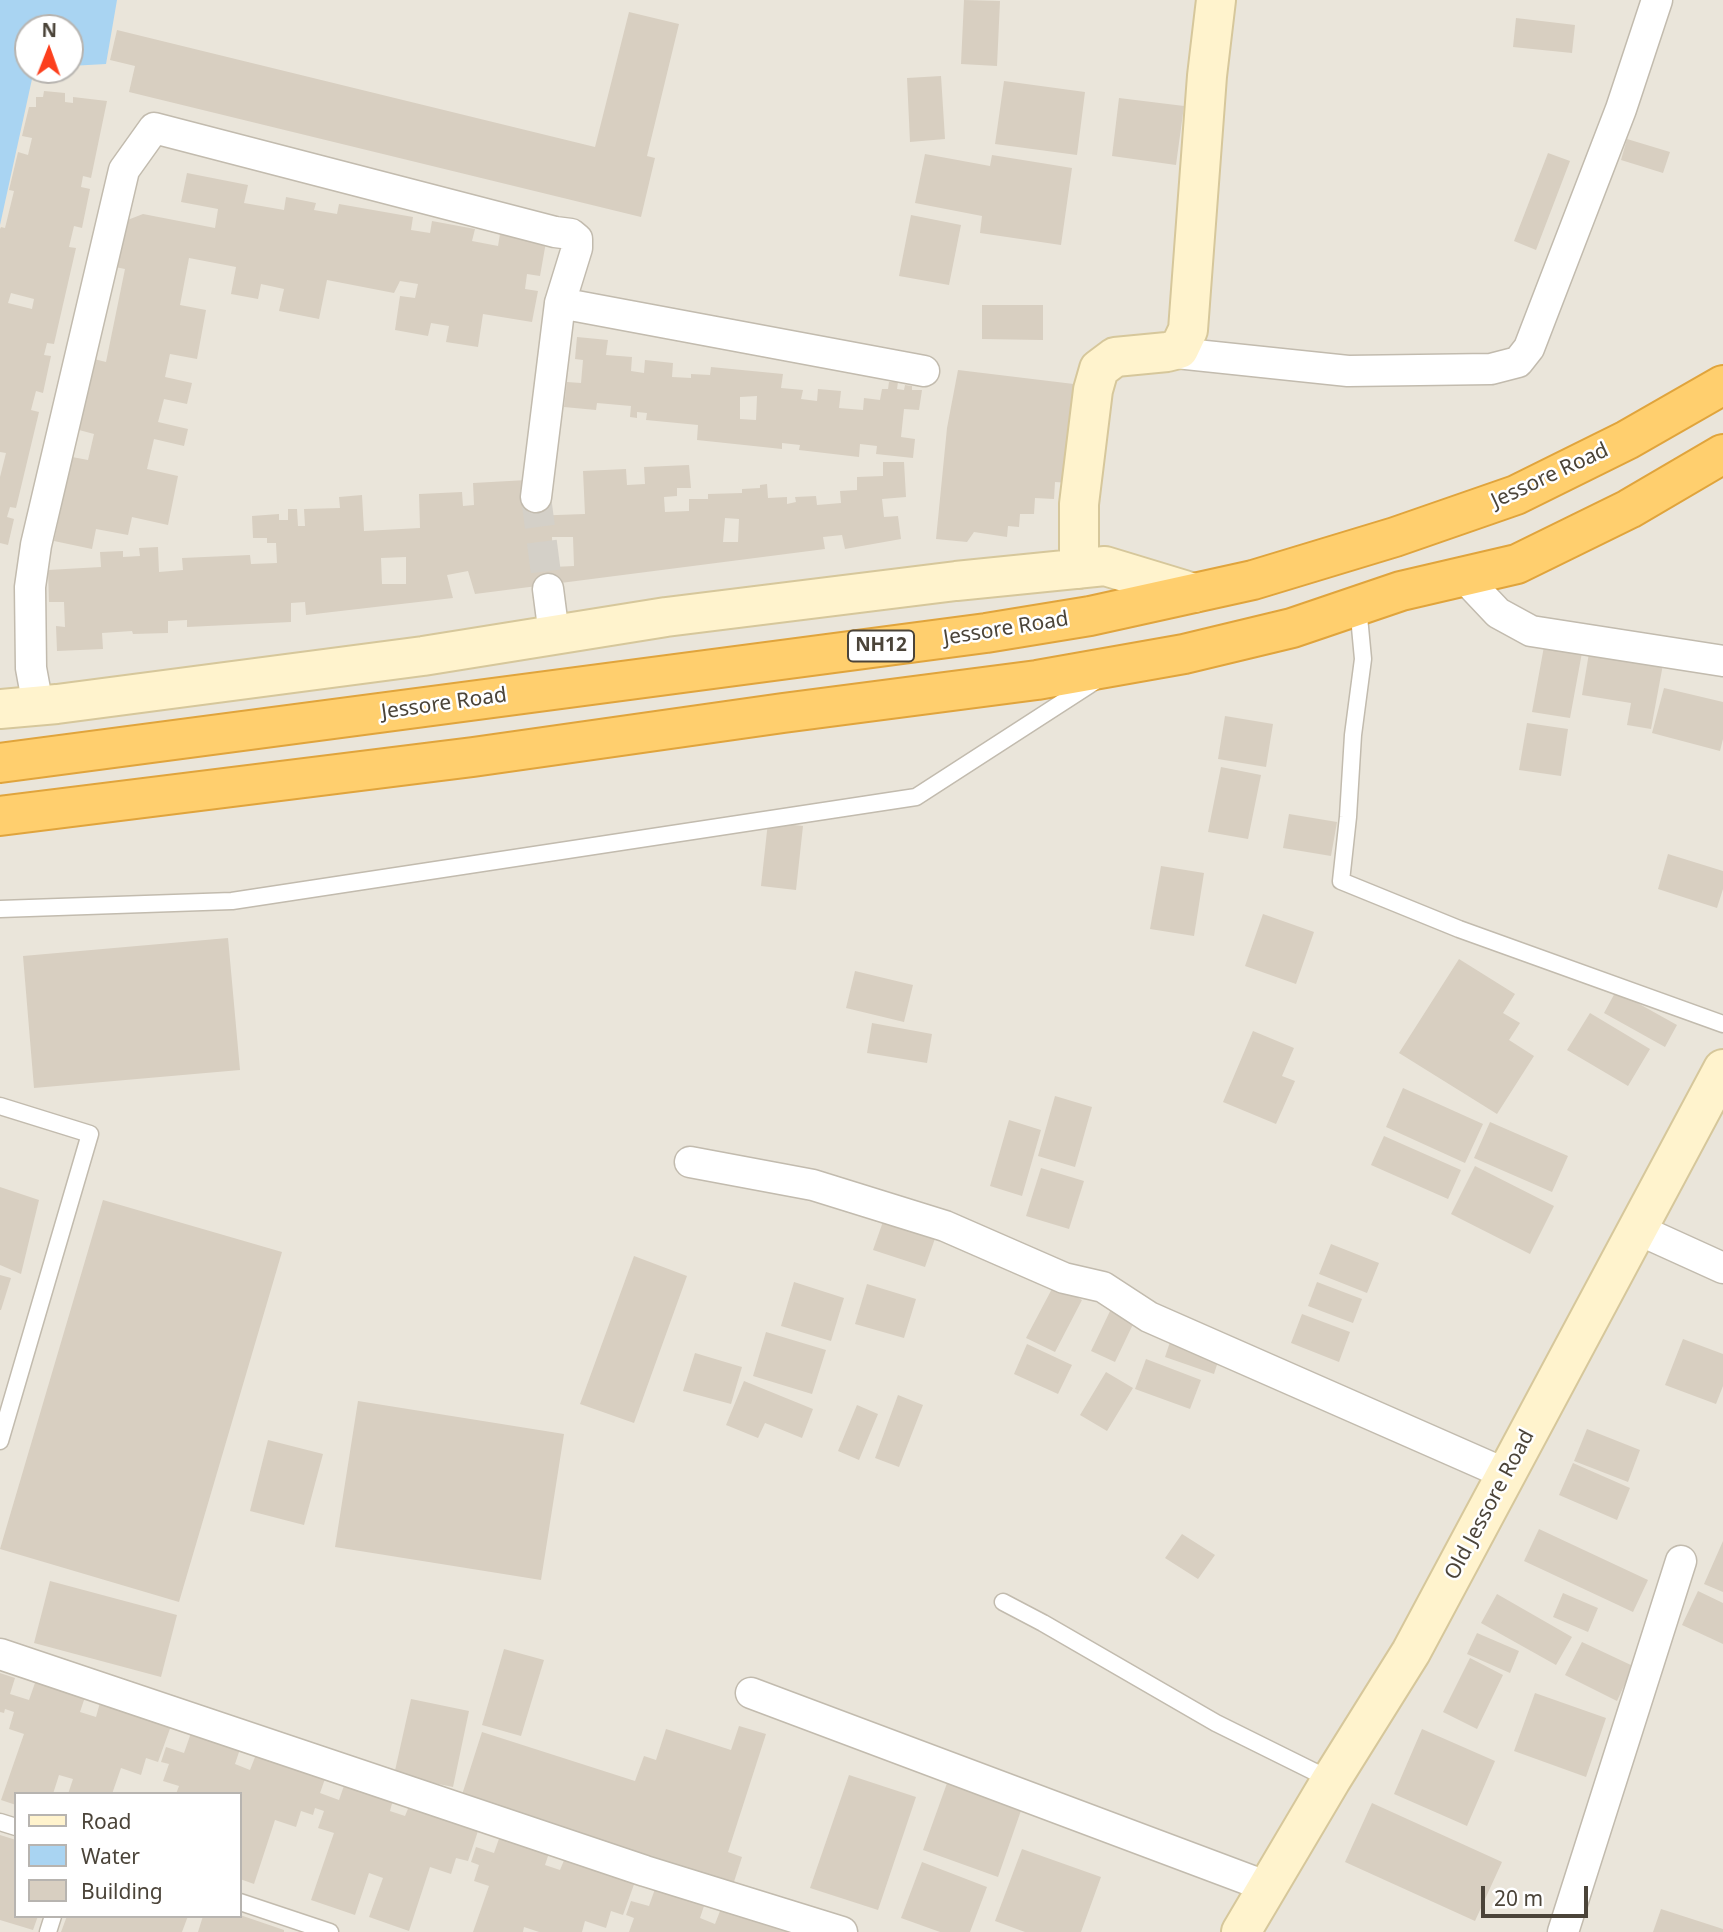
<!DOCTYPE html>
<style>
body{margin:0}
#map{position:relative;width:1723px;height:1932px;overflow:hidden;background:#f6f3ec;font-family:"Noto Sans",sans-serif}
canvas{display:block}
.legend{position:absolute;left:14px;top:1792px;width:228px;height:126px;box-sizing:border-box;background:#fff;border:2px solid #b7b4b0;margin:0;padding:9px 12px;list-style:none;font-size:21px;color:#4b4439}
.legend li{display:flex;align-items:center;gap:14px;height:35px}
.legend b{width:35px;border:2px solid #b7b4b0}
.north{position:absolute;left:14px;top:14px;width:70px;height:70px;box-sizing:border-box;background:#fff;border:2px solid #b7b4b0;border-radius:50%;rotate:1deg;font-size:19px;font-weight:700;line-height:28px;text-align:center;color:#4b4439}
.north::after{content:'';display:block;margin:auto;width:24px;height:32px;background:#fc3f1d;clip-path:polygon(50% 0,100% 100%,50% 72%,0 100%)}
.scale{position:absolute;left:1481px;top:1886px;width:107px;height:32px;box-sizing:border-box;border:4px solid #4b4439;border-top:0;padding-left:9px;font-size:21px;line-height:24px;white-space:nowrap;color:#4b4439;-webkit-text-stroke:5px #fff;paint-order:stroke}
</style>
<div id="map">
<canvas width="1723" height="1932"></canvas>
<ul class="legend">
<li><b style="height:9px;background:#fff3cd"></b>Road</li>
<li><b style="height:19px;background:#a9d4f2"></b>Water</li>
<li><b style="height:19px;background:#d8cfc1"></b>Building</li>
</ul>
<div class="north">N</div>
<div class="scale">20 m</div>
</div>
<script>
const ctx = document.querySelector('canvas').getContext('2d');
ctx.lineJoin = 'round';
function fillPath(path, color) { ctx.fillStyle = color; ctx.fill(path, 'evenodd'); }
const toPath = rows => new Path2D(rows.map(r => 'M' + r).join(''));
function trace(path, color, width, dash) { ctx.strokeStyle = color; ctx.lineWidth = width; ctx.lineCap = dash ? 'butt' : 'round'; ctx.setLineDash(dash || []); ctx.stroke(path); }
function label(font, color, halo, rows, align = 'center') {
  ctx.font = font + ' "Noto Sans",sans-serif'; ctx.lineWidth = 5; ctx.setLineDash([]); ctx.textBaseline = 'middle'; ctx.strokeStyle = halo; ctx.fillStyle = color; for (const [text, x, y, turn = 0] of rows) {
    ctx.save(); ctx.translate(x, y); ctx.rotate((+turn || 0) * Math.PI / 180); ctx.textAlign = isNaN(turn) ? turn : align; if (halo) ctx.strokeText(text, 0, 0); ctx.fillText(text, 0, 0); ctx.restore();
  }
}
const residential = toPath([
 [0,0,1723,0,1723,1932,0,1932],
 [28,28,70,28,70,70,28,70],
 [16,1794,240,1794,240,1916,16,1916]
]);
const water = toPath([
 [0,0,117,0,106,64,70,66,70,28,28,28,28,70,34,70,0,225]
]);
const building = toPath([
 [964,0,1000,1,997,66,961,64],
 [629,12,679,24,647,156,655,158,641,217,129,92,135,66,110,60,117,30,595,147],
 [1516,18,1575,25,1572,53,1513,47],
 [941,76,945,139,910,142,907,78],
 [1004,81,1085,92,1077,155,995,144],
 [44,91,65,93,65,102,73,103,73,97,107,101,91,178,83,176,81,187,90,189,82,228,74,226,69,247,76,248,54,344,47,343,44,355,51,356,43,393,36,391,31,410,39,412,16,508,10,507,7,517,14,519,8,545,0,543,0,477,6,453,0,452,0,229,1,227,5,228,14,191,9,190,18,152,28,155,32,138,22,136,29,107,36,107,36,97,43,97],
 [11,293,34,299,32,309,8,303],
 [1119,98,1184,106,1176,165,1112,156],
 [1627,139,1670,152,1663,173,1621,160],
 [1548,153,1570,161,1536,250,1514,241],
 [925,154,990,166,992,155,1072,168,1061,245,980,233,982,216,915,203],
 [187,173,248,185,244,203,284,210,286,197,316,203,314,210,337,214,339,204,413,217,411,230,430,233,432,221,475,229,472,241,498,246,500,234,546,242,540,276,527,274,525,289,538,291,532,322,483,314,478,347,446,342,449,326,431,323,428,336,395,330,400,296,415,298,418,284,400,281,394,293,327,280,319,319,279,311,284,289,261,284,258,299,231,294,236,267,189,258,180,305,206,310,197,359,170,354,165,377,192,383,187,404,164,399,158,422,188,429,184,446,154,439,147,469,178,476,168,525,132,517,128,535,96,529,92,549,54,541,72,457,88,460,94,434,79,430,94,359,106,362,125,269,115,267,125,221,143,214,215,228,218,209,181,202],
 [911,215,961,225,949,285,899,276],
 [982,305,1043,305,1043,340,982,339],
 [577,337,608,340,606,355,632,357,631,371,644,373,645,360,673,363,672,377,691,378,691,374,710,375,711,367,783,374,781,388,803,390,801,399,817,401,818,389,841,391,839,408,863,410,864,398,880,400,882,389,888,389,889,382,898,382,897,389,904,390,905,385,912,386,912,390,922,390,919,410,904,409,901,437,915,439,913,458,876,454,877,446,860,444,859,457,799,450,800,445,782,443,782,449,697,440,698,425,646,420,647,413,637,412,637,418,630,417,631,406,597,403,596,410,564,407,567,382,581,383,583,360,575,359],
 [757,396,756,420,740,419,740,397],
 [958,370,1082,385,1070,483,1055,482,1054,499,1035,498,1034,514,1020,514,1019,527,1008,526,1007,537,974,532,967,542,936,539,947,428],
 [883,462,904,462,906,497,882,499,884,517,898,516,901,539,845,549,842,535,823,537,825,549,475,594,468,571,447,575,453,598,306,615,305,602,291,603,291,622,187,627,187,620,168,621,168,633,133,634,132,631,102,633,103,649,57,651,56,626,65,627,64,602,49,602,48,570,101,567,100,552,123,551,123,557,140,556,139,548,158,547,159,572,183,570,182,558,250,555,251,564,277,563,276,543,267,543,267,538,253,538,252,516,279,514,279,520,288,520,288,509,297,509,298,526,305,526,304,509,340,508,339,497,362,495,364,531,420,528,419,494,462,492,463,506,474,505,473,483,527,480,529,516,585,514,583,471,626,469,627,485,645,484,644,467,689,465,691,488,677,488,677,496,664,497,665,512,689,511,689,499,708,499,708,494,742,493,742,489,760,488,760,485,767,484,768,498,787,497,787,504,796,502,795,497,816,496,817,505,841,503,840,491,857,490,857,477,883,476],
 [725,518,739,519,738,542,723,542],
 [552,537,573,537,574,566,553,567],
 [406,557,406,584,382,584,381,558],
 [1545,641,1583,647,1570,718,1532,712],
 [1590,647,1664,659,1651,729,1627,725,1631,703,1582,695],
 [1664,688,1723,702,1723,739,1720,751,1652,733],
 [1225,716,1273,724,1266,767,1218,759],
 [1527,723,1568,729,1561,776,1519,770],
 [1221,767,1261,775,1248,839,1208,832],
 [1289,814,1337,822,1331,856,1283,848],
 [768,822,803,826,796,890,761,886],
 [1668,854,1723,871,1723,889,1717,908,1658,889],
 [1161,866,1204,873,1194,936,1150,929],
 [1263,914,1314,932,1296,984,1245,966],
 [228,938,240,1070,34,1088,23,956],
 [1459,959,1515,994,1503,1013,1520,1023,1509,1040,1534,1056,1497,1114,1399,1053],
 [855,971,913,985,904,1022,846,1008],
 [1616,991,1677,1025,1665,1047,1604,1013],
 [1590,1013,1650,1049,1628,1086,1567,1050],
 [872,1023,932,1034,927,1063,867,1053],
 [1253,1031,1294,1048,1282,1076,1295,1081,1276,1124,1223,1102],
 [1403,1088,1483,1124,1465,1163,1386,1127],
 [1055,1096,1092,1107,1075,1167,1038,1156],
 [1009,1120,1041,1130,1022,1196,990,1186],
 [1490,1122,1568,1156,1552,1192,1474,1158],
 [1384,1136,1461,1170,1448,1199,1371,1165],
 [1475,1166,1554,1206,1530,1254,1451,1214],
 [1041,1168,1084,1181,1069,1229,1026,1216],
 [0,1187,39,1200,21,1274,0,1265],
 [103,1200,282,1252,179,1602,0,1549],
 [886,1213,938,1230,925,1267,873,1250],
 [1331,1244,1379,1263,1367,1293,1319,1274],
 [634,1256,687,1276,634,1423,580,1404],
 [0,1275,11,1278,1,1310,0,1310],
 [794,1282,844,1298,831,1341,781,1326],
 [1317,1282,1362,1299,1353,1323,1308,1306],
 [867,1284,916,1299,904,1338,855,1324],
 [1054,1285,1082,1300,1055,1352,1026,1338],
 [1111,1309,1135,1320,1115,1362,1091,1351],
 [1302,1314,1350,1332,1339,1362,1291,1343],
 [766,1332,826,1350,812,1394,753,1376],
 [1173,1333,1222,1349,1214,1374,1165,1357],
 [1683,1339,1723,1354,1723,1386,1716,1404,1665,1385],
 [1027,1344,1072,1365,1058,1394,1014,1374],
 [695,1353,742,1367,731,1404,683,1391],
 [1146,1359,1201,1380,1190,1409,1135,1389],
 [1106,1372,1133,1388,1107,1431,1080,1415],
 [744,1381,813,1409,802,1438,765,1423,758,1438,726,1425],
 [898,1395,923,1405,899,1467,875,1458],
 [358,1401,564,1434,541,1580,335,1547],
 [857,1405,878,1414,859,1460,838,1451],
 [1587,1429,1640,1450,1628,1482,1574,1461],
 [268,1440,323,1454,304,1525,250,1511],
 [1573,1463,1630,1488,1617,1520,1559,1495],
 [1539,1529,1648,1580,1633,1612,1524,1561],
 [1182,1534,1215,1555,1198,1579,1165,1558],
 [1723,1541,1723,1592,1704,1584],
 [50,1581,177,1615,161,1677,34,1643],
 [1698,1591,1723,1603,1723,1644,1682,1625],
 [1563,1593,1598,1608,1588,1632,1553,1617],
 [1497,1594,1572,1637,1556,1665,1481,1623],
 [1477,1633,1519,1651,1510,1673,1467,1654],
 [1582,1642,1633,1666,1617,1701,1565,1675],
 [504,1649,544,1660,521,1736,482,1725],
 [1470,1658,1503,1675,1477,1729,1443,1712],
 [0,1673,15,1678,10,1694,29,1700,36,1680,85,1697,80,1712,96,1717,101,1699,172,1723,158,1762,146,1758,141,1775,121,1768,112,1794,68,1794,73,1779,59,1775,53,1794,16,1794,16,1805,1,1800,24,1734,9,1729,14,1712,5,1709,4,1713,0,1712],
 [1535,1693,1606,1718,1586,1777,1514,1751],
 [411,1699,469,1711,453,1787,394,1775],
 [739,1726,766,1734,728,1852,742,1857,732,1888,460,1801,482,1732,635,1781,644,1756,656,1760,666,1729,731,1750],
 [1422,1729,1495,1761,1467,1826,1394,1794],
 [191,1733,240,1749,235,1764,250,1770,257,1752,326,1776,320,1793,339,1800,346,1780,394,1796,390,1811,405,1816,412,1799,481,1822,468,1861,456,1858,451,1874,430,1867,409,1931,369,1917,383,1878,369,1873,355,1915,311,1900,334,1833,318,1828,324,1811,315,1808,313,1815,301,1811,296,1827,275,1820,254,1884,240,1879,240,1794,176,1794,179,1786,163,1781,169,1764,161,1762,166,1747,184,1753],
 [951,1772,1025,1799,998,1877,923,1850],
 [849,1775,916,1797,878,1910,810,1888],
 [1372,1803,1502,1862,1475,1921,1345,1862],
 [501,1833,550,1850,545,1865,560,1870,567,1853,637,1876,623,1915,611,1911,606,1928,585,1921,582,1932,539,1932,524,1927,523,1932,473,1932,489,1886,474,1881,479,1865,471,1862,476,1847,494,1853],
 [0,1835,16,1840,16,1916,38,1916,33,1930,0,1920],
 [1022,1849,1101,1877,1081,1932,1025,1932,995,1921],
 [922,1862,987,1887,970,1932,940,1932,901,1918],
 [656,1886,705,1903,700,1918,715,1924,722,1906,791,1930,790,1932,629,1932,634,1918,626,1915,631,1901,649,1906],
 [1661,1909,1723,1929,1723,1932,1653,1932],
 [240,1915,284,1930,284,1932,198,1932,203,1916,240,1916],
 [67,1916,188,1916,182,1932,61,1932]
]);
const streetTunnel = toPath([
 [536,497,548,589]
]);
const lane = toPath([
 [1358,606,1363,659,1353,735,1348,817,1341,881,1459,929,1723,1024],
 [0,909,232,901,916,797,1097,680],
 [0,1106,90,1134,0,1441],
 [1003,1602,1043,1623,1216,1723,1331,1780],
 [0,1822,16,1827],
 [240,1902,330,1932],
 [48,1932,53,1916]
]);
const street = toPath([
 [1167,352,1348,371,1491,369,1518,362,1529,348,1621,109,1657,0],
 [536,497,560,303],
 [1464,577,1498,613,1531,631,1723,661],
 [548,589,554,635],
 [38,706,31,668,30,587,36,545,124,170,154,128,555,232,571,234,577,239,577,248,560,303,924,371],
 [690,1162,813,1185,945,1226,1064,1278,1103,1287,1149,1317,1506,1474],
 [1637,1229,1723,1268],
 [0,1654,645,1871,842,1932],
 [751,1693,1268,1887],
 [1563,1932,1681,1561]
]);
const secondary = toPath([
 [1079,569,1079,504,1093,390,1099,369,1115,357,1167,352,1179,349,1188,330,1207,76,1216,0],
 [0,709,57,704,423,656,666,617,956,581,1105,566,1194,593],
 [1241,1932,1331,1780,1411,1652,1723,1069]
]);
const highway = toPath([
 [0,763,986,633,1090,616,1253,580,1395,537,1516,495,1627,440,1723,385],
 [0,816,473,757,783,713,1037,680,1184,654,1292,628,1401,591,1517,564,1629,509,1723,454]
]);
const shields = [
 [881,646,66]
];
const shieldNames = [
 ["NH12",881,646]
];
const streetNames = [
 ["Jessore Road",1550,476,-25],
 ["Jessore Road",1006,629,-9],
 ["Jessore Road",444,704,-8],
 ["Old Jessore Road",1490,1505,-62]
];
fillPath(residential, '#eae5da');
fillPath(water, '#a9d4f2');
fillPath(building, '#d8cfc1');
trace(streetTunnel, '#d4d0c8', 30, [30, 15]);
trace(lane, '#c2bbae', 19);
trace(street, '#c2bbae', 33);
trace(secondary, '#d6c79b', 42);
trace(highway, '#e0a43c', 42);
trace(lane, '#fff', 16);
trace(street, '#fff', 30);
trace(secondary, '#fff3cd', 38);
trace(highway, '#ffcf6e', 38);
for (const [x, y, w] of shields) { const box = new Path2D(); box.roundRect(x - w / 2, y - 15.5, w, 31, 5); ctx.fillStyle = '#fff'; ctx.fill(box); trace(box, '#4b4439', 2); }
label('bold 19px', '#4b4439', null, shieldNames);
label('21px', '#4b4439', '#fff', streetNames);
</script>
